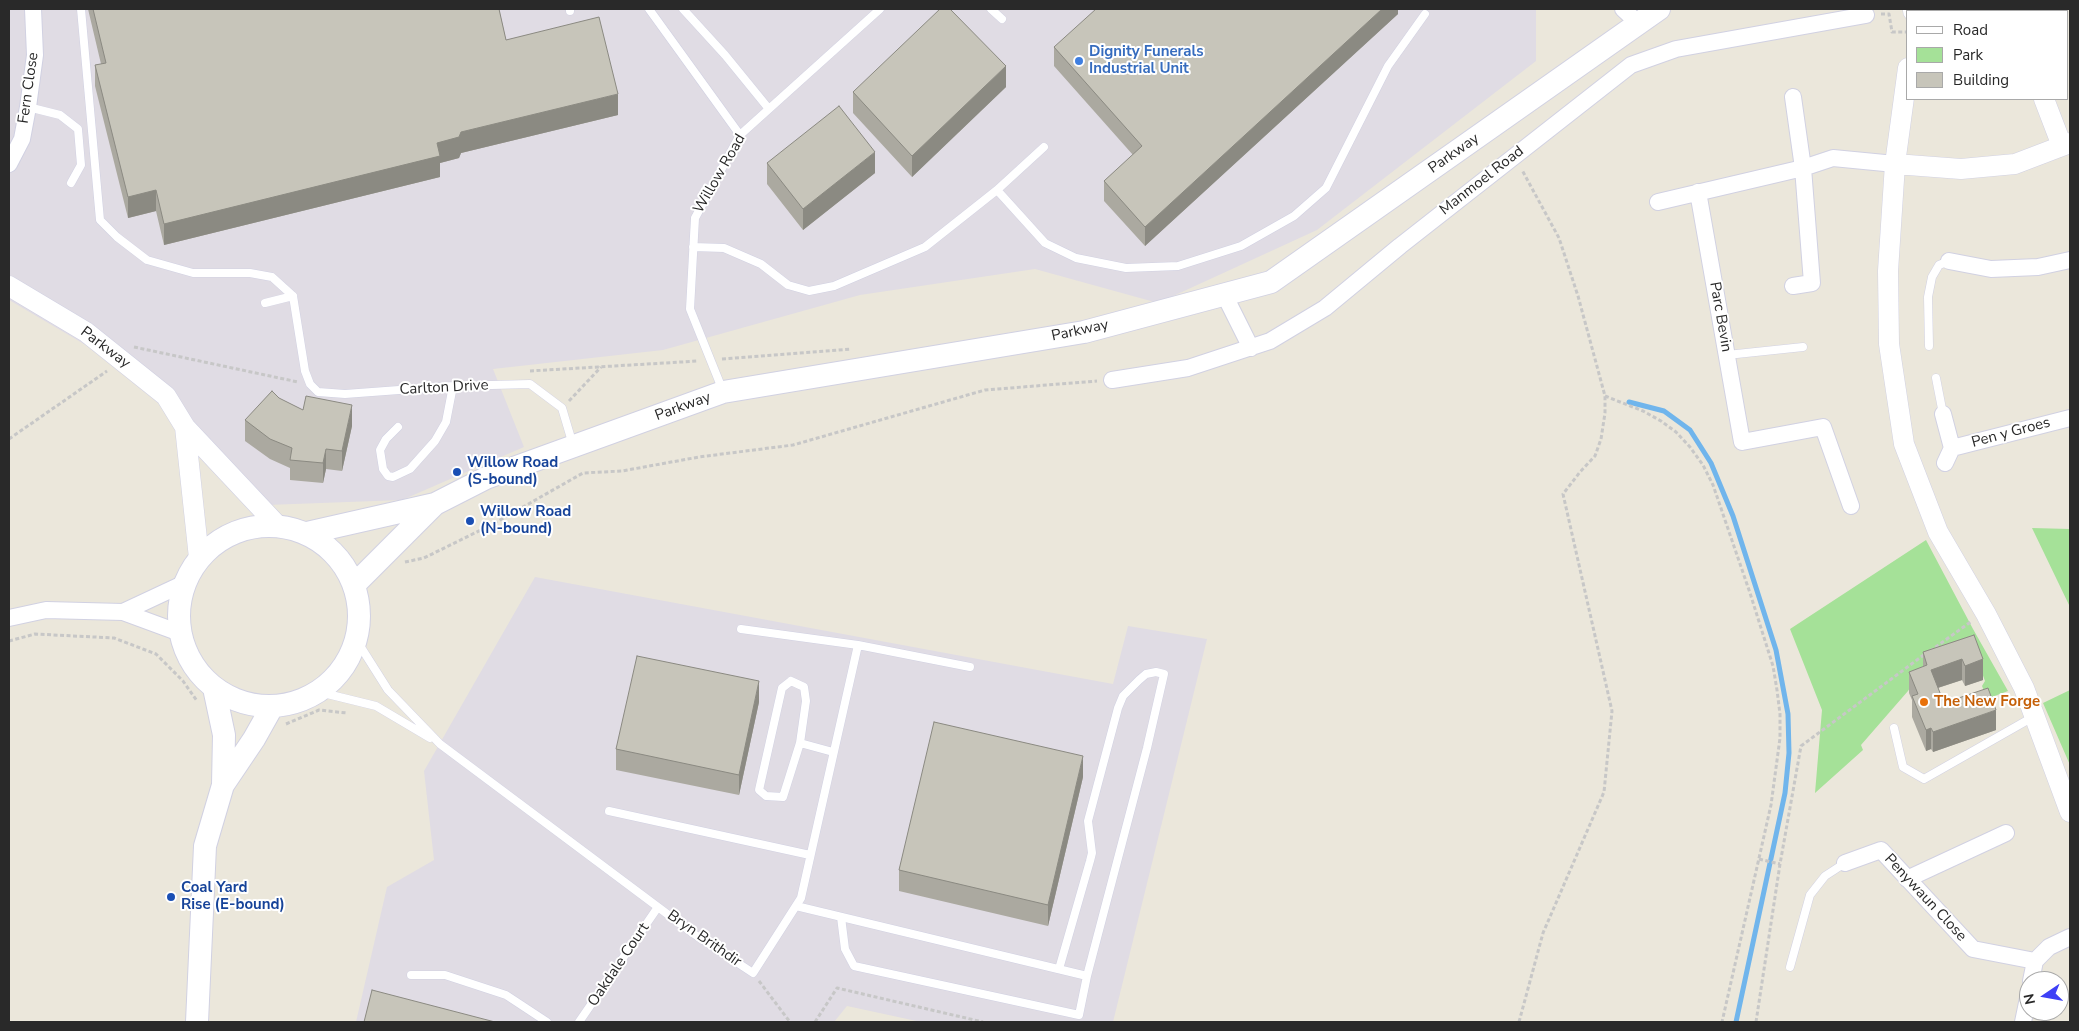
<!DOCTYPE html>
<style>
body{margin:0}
#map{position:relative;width:2079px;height:1031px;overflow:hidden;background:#ebe7db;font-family:"Nunito Sans",sans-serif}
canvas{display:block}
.frame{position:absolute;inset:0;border:10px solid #292929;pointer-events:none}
.legend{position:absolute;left:1906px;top:10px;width:162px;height:90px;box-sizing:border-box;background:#fff;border:1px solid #a9a9a9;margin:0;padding:6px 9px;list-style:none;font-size:15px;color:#292929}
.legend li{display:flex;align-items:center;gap:10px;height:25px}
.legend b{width:25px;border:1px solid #a9a9a9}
.north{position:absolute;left:2019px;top:971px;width:50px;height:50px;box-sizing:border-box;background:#fff;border:1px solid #a9a9a9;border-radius:50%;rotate:258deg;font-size:14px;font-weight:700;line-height:20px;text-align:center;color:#292929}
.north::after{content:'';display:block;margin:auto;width:18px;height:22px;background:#3e40f6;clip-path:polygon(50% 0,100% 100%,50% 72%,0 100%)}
</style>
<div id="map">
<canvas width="2079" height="1031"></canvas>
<div class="frame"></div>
<ul class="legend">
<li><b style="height:6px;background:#fff"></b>Road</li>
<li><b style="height:14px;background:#a5e198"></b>Park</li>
<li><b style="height:14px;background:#c7c5ba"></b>Building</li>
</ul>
<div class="north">N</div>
</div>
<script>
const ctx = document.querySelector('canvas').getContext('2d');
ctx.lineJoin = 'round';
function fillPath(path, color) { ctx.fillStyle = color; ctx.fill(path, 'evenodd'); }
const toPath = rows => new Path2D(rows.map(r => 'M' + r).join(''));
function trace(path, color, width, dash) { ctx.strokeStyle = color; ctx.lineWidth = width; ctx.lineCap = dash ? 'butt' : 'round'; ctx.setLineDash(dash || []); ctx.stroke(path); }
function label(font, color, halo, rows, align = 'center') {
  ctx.font = font + ' "Nunito Sans",sans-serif'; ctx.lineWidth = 4; ctx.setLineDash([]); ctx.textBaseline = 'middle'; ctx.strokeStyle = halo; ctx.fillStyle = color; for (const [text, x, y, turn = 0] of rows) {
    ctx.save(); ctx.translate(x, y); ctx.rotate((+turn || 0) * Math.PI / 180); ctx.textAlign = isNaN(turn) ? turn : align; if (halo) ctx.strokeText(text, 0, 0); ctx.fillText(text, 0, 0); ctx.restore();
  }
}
const industrial = toPath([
 [9,9,1536,9,1536,61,1317,230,1158,303,1035,269,860,295,663,350,493,369,524,447,402,500,267,505,118,364,9,300],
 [535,577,1113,684,1128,626,1207,639,1113,1022,921,1022,847,1006,834,1022,356,1022,387,887,434,860,424,771]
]);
const green = toPath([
 [2032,528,2070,529,2070,607],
 [1926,540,1973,629,2008,691,1992,697,1994,704,1990,706,1982,686,1985,681,1974,651,1920,672,1908,691,1861,745,1863,750,1815,793,1822,710,1790,629],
 [2070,690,2070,765,2043,703]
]);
const stream = toPath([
 [1629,402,1664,411,1690,430,1711,463,1733,516,1776,650,1788,714,1789,753,1785,793,1736,1022]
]);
const path = toPath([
 [1881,14,1889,14,1892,32,1908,32],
 [134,347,298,382],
 [722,359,851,349],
 [530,371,698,361],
 [1605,396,1643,411,1661,421,1676,432,1690,447,1703,465,1713,485,1750,593,1773,666,1777,690,1780,714,1780,738,1771,805,1722,1022],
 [569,401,601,367],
 [9,439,107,371],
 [405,562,424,558,493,524,583,473,622,471,699,457,793,445,985,390,1097,381],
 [9,641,35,634,114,638,156,654,183,681,197,701],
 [1930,651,1972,621],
 [286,724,319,710,347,713],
 [1759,859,1780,864],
 [759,981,790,1022],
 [815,1022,837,988,983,1022],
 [1519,1022,1543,933,1604,792,1612,711,1563,494,1580,472,1595,456,1601,439,1605,413,1605,396,1578,296,1559,238,1522,170],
 [1756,1022,1780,864,1801,746,1925,654]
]);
const service = toPath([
 [81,9,100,220,117,237,147,260,193,273,250,273,272,277,293,296],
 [570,9,570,11],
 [649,9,740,135],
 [683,9,725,55,769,109],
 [991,9,1002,19],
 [28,107,60,115,78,129,81,165,71,183],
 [997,190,1044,147],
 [693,247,724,248,761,264,788,285,809,291,834,286,925,247,997,190,1045,243,1076,258,1126,268,1178,266,1241,246,1294,216,1326,188,1388,66,1425,14],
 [265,303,293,296,305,371,310,384,318,392,345,394,453,386,530,384,562,408,573,445],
 [1929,346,1928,297,1932,277,1939,265,1949,261],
 [1727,355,1803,347],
 [1936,378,1943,414],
 [723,391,690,309,695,218,740,135,880,9],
 [398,427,386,439,380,450,383,469,388,476,393,477,410,469,435,441,446,422,453,386],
 [741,629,858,645],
 [357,641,388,690,440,744,694,934,753,973,801,898,858,645,970,667],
 [791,681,804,687,806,701,800,743,783,797,766,796,759,790,782,688,791,681],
 [319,692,376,706,430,738],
 [1894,728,1903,767,1924,779,2033,717],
 [800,743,833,752],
 [609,811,810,855],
 [796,906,1087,976,1079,1015,854,966,845,949,841,917],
 [1790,967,1810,895,1825,876,1845,863],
 [1059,969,1090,861,1092,853,1088,821,1118,708,1123,696,1139,680,1146,674,1156,672,1164,674,1147,748,1087,976],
 [411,975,445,975,506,995,547,1022],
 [579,1022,658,907]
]);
const minor = toPath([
 [1623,9,1638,23],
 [9,164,22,139,28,107,35,55,33,9],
 [1698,192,1742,442,1823,427,1851,506],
 [1658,202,1803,168,1833,158,1895,164],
 [1949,261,1991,269,2038,267,2070,260],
 [1793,286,1812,283,1803,168,1793,97],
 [1224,294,1251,348],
 [1112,380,1188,368,1270,341,1325,308,1400,246,1631,65,1676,49,1866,15],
 [1943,414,1952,448,2070,418],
 [1945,463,1952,448],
 [123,612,185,583],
 [9,618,46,610,123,612,180,633],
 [1845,863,1881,850,1973,949,2035,961],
 [1907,879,2006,833],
 [2031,981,2035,961,2049,947,2070,937],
 [2023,1022,2029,993]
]);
const tertiary = toPath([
 [2017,9,2017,11],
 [1913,11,1913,9],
 [1908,68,1895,164,1888,271,1889,344,1904,444,1938,532,1986,614,2024,688,2070,812],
 [2044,99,2062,146],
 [1895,164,1961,169,2015,164,2070,143],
 [9,286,86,332,166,396,185,427,277,525],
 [185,427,199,558]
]);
const secondary = toPath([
 '179 616a90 90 0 1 1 180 0a90 90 0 1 1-180 0Z',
 [307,533,435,504,486,478,723,392,1084,332,1271,282,1659,9],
 [355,584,435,504],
 [223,785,254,739,272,707],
 [197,1022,205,846,223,785,224,735,214,688]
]);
const wall = toPath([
 [88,9,499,9,506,40,618,115,461,153,459,158,440,163,440,177,164,245,156,211,128,218,95,86,95,65,101,64],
 [1398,9,1398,14,1145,246,1104,201,1104,181,1133,155,1054,66,1054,47],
 [1006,87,912,177,853,113,853,92],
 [767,163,875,173,803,230,767,184],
 [303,410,352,426,342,471,326,469,323,483,290,480,290,468,270,459,245,441,245,420],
 [1974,635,1983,680,1965,686,1962,680,1938,688,1944,703,1996,730,1933,752,1931,749,1926,751,1912,717,1912,700,1909,693,1909,672,1923,667,1923,652],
 [759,702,739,795,616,770,616,749],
 [1083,777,1048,926,899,891,899,870]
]);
const shadedWall = toPath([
 [1382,9,1398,9,1398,14,1145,246,1145,227],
 [1006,66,1006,87,912,177,912,156],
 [618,94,618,115,461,153,459,158,440,163,440,177,164,245,164,224,437,143,461,132],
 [875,152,875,173,803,230,803,209],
 [156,190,156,211,128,218,128,197],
 [352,405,352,426,342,471,342,451],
 [326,449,326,469,323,483,323,463],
 [1962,659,1962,680,1931,690,1931,670],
 [1983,659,1983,680,1965,686,1965,666],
 [759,681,759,702,739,795,739,775],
 [1996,710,1996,730,1933,752,1933,732],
 [1931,728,1931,749,1926,751,1926,730],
 [1083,756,1083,777,1048,926,1048,905]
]);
const building = toPath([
 [93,9,499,9,506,40,599,17,618,94,461,132,459,137,437,143,440,156,164,224,156,190,128,197,95,65,106,63,93,9],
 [940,9,950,9,1006,66,912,156,853,92,940,9],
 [1096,9,1382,9,1145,227,1104,181,1142,146,1054,47,1096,9],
 [839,106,875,152,803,209,767,163,839,106],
 [272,391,279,398,303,410,306,396,352,405,342,451,326,449,323,463,290,460,292,448,270,439,245,420,272,391],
 [1974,635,1983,659,1965,666,1962,659,1931,670,1944,703,1988,688,1996,710,1933,732,1931,728,1926,730,1912,696,1918,694,1909,672,1927,665,1923,652,1974,635],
 [637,656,759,681,739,775,616,749,637,656],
 [934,722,1083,756,1048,905,899,870,934,722],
 [372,990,495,1022,364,1022,372,990]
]);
const markers = [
 [1079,61,5,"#3f7fe0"],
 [457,472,5,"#1a4fb4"],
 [470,521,5,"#1a4fb4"],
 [1924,702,5,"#e8710a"],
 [171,897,5,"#1a4fb4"]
];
const shopNames = [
 ["Dignity Funerals",1089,52],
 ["Industrial Unit",1089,69]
];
const streetNames = [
 ["Fern Close",29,88,-82],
 ["Parkway",1454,154,-35],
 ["Willow Road",720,174,-60],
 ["Manmoel Road",1482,181,-38],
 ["Parc Bevin",1720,317,80],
 ["Parkway",1080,331,-12],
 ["Parkway",105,348,37],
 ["Carlton Drive",444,388,-3],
 ["Parkway",683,407,-20],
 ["Pen y Groes",2011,433,-15],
 ["Penywaun Close",1925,898,47],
 ["Bryn Brithdir",704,939,35],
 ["Oakdale Court",619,965,-56]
];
const transitNames = [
 ["Willow Road",467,463],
 ["(S-bound)",467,480],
 ["Willow Road",480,512],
 ["(N-bound)",480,529],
 ["Coal Yard",181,888],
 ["Rise (E-bound)",181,905]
];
const foodNames = [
 ["The New Forge",1934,702]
];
fillPath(industrial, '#e0dce4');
fillPath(green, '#a5e198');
trace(stream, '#70b5ec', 5);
trace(service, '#d1d1e2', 9);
trace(minor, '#d1d1e2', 18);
trace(tertiary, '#d1d1e2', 21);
trace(secondary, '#d1d1e2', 24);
trace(path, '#c7c7c7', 3, [4, 2.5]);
trace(service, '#fff', 8);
trace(minor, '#fff', 16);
trace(tertiary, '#fff', 20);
trace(secondary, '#fff', 22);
fillPath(wall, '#aba9a0');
fillPath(shadedWall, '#8b8a82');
fillPath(building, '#c7c5ba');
trace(building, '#8b8a82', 1);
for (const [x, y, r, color] of markers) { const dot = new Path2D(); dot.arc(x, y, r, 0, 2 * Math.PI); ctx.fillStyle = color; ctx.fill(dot); trace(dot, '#fff', 2); }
label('bold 15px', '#366cbe', '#fff', shopNames, 'left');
label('15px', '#292929', '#fff', streetNames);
label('bold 15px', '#164399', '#fff', transitNames, 'left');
label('bold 15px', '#c56008', '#fff', foodNames, 'left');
</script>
